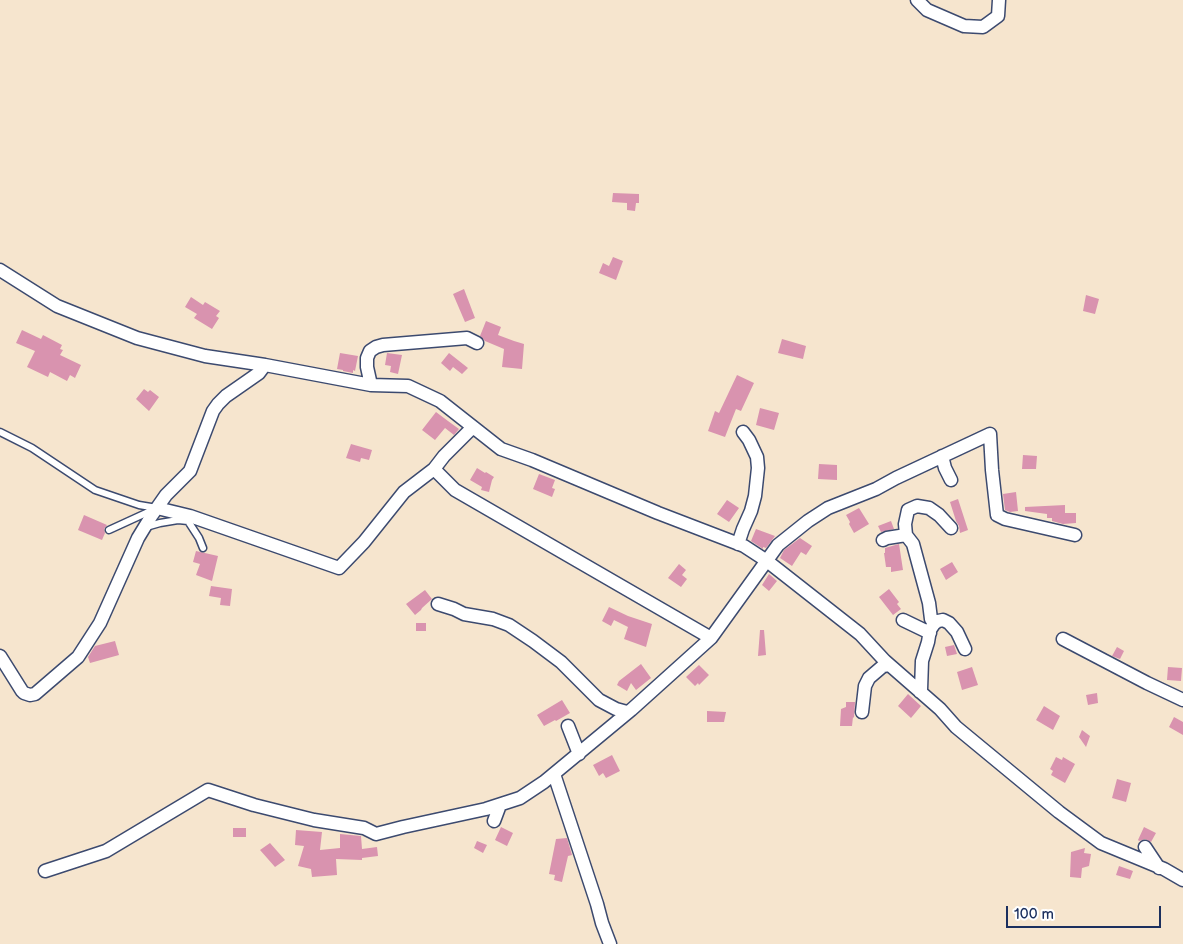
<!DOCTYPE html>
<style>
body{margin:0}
#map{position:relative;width:1183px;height:944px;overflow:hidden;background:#f6e5ce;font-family:"Balsamiq Sans",sans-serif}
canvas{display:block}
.scale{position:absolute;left:1006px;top:906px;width:155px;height:22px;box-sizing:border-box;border:2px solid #1b2f5e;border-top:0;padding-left:6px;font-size:15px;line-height:18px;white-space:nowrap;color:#1b2f5e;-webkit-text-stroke:4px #fff;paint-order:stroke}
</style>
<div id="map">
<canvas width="1183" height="944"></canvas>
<div class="scale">100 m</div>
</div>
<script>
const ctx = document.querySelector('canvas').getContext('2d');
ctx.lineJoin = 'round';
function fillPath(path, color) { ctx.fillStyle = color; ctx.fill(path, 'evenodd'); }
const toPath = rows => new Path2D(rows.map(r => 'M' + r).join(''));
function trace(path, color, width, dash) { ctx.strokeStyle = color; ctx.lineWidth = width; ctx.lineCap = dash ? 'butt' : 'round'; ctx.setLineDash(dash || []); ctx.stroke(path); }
const building = toPath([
 [613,193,639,194,639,203,636,203,635,211,627,210,627,203,612,202],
 [613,257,623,261,616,280,599,273,603,263,609,266],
 [464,289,475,318,465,322,453,294],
 [1086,295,1099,299,1095,314,1083,311],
 [191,297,203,305,205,302,220,311,216,316,219,318,212,329,194,318,197,314,185,307],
 [486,321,501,327,498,335,514,341,524,344,522,369,502,367,504,349,485,341,480,336],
 [22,330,41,339,43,335,62,345,60,349,63,350,60,355,81,365,75,378,70,375,67,381,50,372,48,377,27,367,35,351,16,343],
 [782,339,806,346,803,359,778,353],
 [340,353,358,356,355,371,353,370,353,373,343,371,343,370,337,369],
 [387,353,402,355,398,374,390,372,391,366,385,365],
 [449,353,468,368,462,374,453,367,450,371,441,363],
 [737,375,754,383,741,411,736,409,725,437,708,431,715,411,719,413],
 [144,389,148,392,150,390,159,397,149,411,136,399],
 [760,408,779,413,774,430,756,425],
 [436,412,448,421,459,429,454,435,445,428,435,440,422,430],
 [351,444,372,450,369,460,361,458,360,462,346,458],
 [1023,455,1037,456,1036,469,1022,469],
 [819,464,837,465,837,480,818,479],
 [477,468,485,473,486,472,494,477,492,480,489,492,481,490,482,487,470,480],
 [539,474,555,480,552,488,555,489,552,497,533,489],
 [1016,492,1018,511,1010,512,1005,510,1003,494],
 [958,499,968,530,960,533,959,526,956,521,950,502],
 [727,500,739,508,729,522,717,514],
 [1065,505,1065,513,1076,513,1076,523,1063,524,1052,521,1052,518,1047,518,1047,514,1025,511,1025,507],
 [859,508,869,524,854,533,849,524,850,522,846,515],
 [84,515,107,525,104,529,105,533,102,540,78,530],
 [891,521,894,529,881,532,878,526],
 [756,529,775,536,766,548,763,547,763,549,751,541],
 [800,538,812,546,806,555,801,552,792,566,780,558,784,550],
 [899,544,903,570,891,572,891,567,886,567,884,553,885,553,885,548],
 [196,551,218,556,212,581,196,575,200,564,193,562],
 [952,562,958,572,946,580,940,569],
 [679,564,686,570,682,575,687,579,681,587,668,578],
 [769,574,777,581,769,591,762,585],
 [211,586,232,589,230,606,220,605,221,598,209,596],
 [889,589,899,602,897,604,901,609,893,615,879,597],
 [425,590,432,599,422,608,421,610,415,615,406,604],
 [609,607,628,616,652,624,646,647,624,639,628,627,614,620,611,626,602,621],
 [416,623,426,623,426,631,416,631],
 [760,630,764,630,766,655,758,656],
 [115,641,119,655,90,663,88,657,95,646],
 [954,645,957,654,947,656,945,647],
 [1117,647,1124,651,1120,659,1112,656],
 [641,664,651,678,636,690,631,683,627,691,617,685,619,681],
 [699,665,709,675,699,685,698,683,695,686,686,677],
 [972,667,978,685,962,690,957,672],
 [1168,667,1182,668,1181,681,1167,680],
 [1097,693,1098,703,1088,705,1086,695],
 [908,694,921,706,911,718,898,706],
 [562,700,570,713,556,721,555,720,544,726,537,715],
 [846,702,855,702,854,718,853,717,852,726,840,726,841,709,846,707],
 [1044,706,1060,716,1053,730,1036,720],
 [707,711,726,712,724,722,707,722],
 [1174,717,1183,722,1183,735,1169,727],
 [1082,730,1090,736,1086,747,1079,737],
 [612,755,620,771,606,778,603,773,599,776,593,765],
 [1056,757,1062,760,1063,757,1075,764,1065,783,1051,775,1053,771,1050,769],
 [1117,779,1131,783,1126,802,1112,798],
 [501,827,513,833,507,846,495,840],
 [1144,827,1156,833,1151,842,1145,839,1139,841,1138,840],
 [233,828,246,828,246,837,233,837],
 [296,830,322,832,320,850,340,848,340,834,361,836,362,849,377,847,378,856,362,858,362,860,336,859,337,875,312,877,311,869,298,866,304,846,295,845],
 [567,838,572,855,568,856,562,882,554,880,555,875,549,874,556,839],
 [477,841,487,845,483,853,474,848],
 [270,843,285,860,275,867,260,850],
 [1085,848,1084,853,1091,854,1089,866,1082,868,1081,878,1070,877,1071,852],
 [1119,866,1133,871,1130,879,1116,875]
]);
const lane = toPath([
 [0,432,32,448,95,490,139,505,157,508,109,530],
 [146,527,160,523,178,520,188,521,199,538,203,548]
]);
const street = toPath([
 [917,0,927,10,964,26,983,27,998,16,999,0],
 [0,270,57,306,137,338,205,356,265,365,371,385,408,386,440,401,501,449,532,460,658,513,744,546,767,561,860,634,885,661,940,709,956,727,1059,812,1101,843,1164,869,1183,880],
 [371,385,367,367,367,358,370,351,376,347,383,345,467,338,477,343],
 [942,456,945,468,951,480],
 [434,469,455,490,711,638],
 [157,508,190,516,339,568,364,542,404,492,434,469,444,456,472,428],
 [906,535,905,524,908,510,917,506,929,508,939,515,951,528],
 [883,540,887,538,906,535,913,544,929,603,931,619,934,624],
 [738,544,743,529,751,511,755,496,758,468,757,457,749,440,743,432],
 [438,604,454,609,464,614,493,619,509,625,533,641,561,662,599,700,616,709,627,712,631,710],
 [903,620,930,633],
 [1063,639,1147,683,1183,700],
 [0,656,22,691,24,693,30,695,35,694,78,657,100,623,138,538,152,515,166,495,190,471,213,411,218,404,226,396,259,373,265,365],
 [920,692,921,690,922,661,928,642,930,630,934,624,938,621,943,620,949,623,957,632,965,649],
 [862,712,865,686,869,678,883,666,889,665],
 [568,726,579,754],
 [554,774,597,904,602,923,610,944],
 [494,821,500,805],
 [1145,847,1159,868],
 [45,871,106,851,208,790,254,805,314,820,364,828,376,834,403,827,486,809,520,798,544,782,631,710,711,638,778,545,808,521,828,508,876,489,896,478,990,434,992,470,997,515,1005,519,1075,535]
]);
fillPath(building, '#d993af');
trace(lane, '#3c4a6f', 9);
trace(street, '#3c4a6f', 15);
trace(lane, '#fff', 6);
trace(street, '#fff', 12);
</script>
